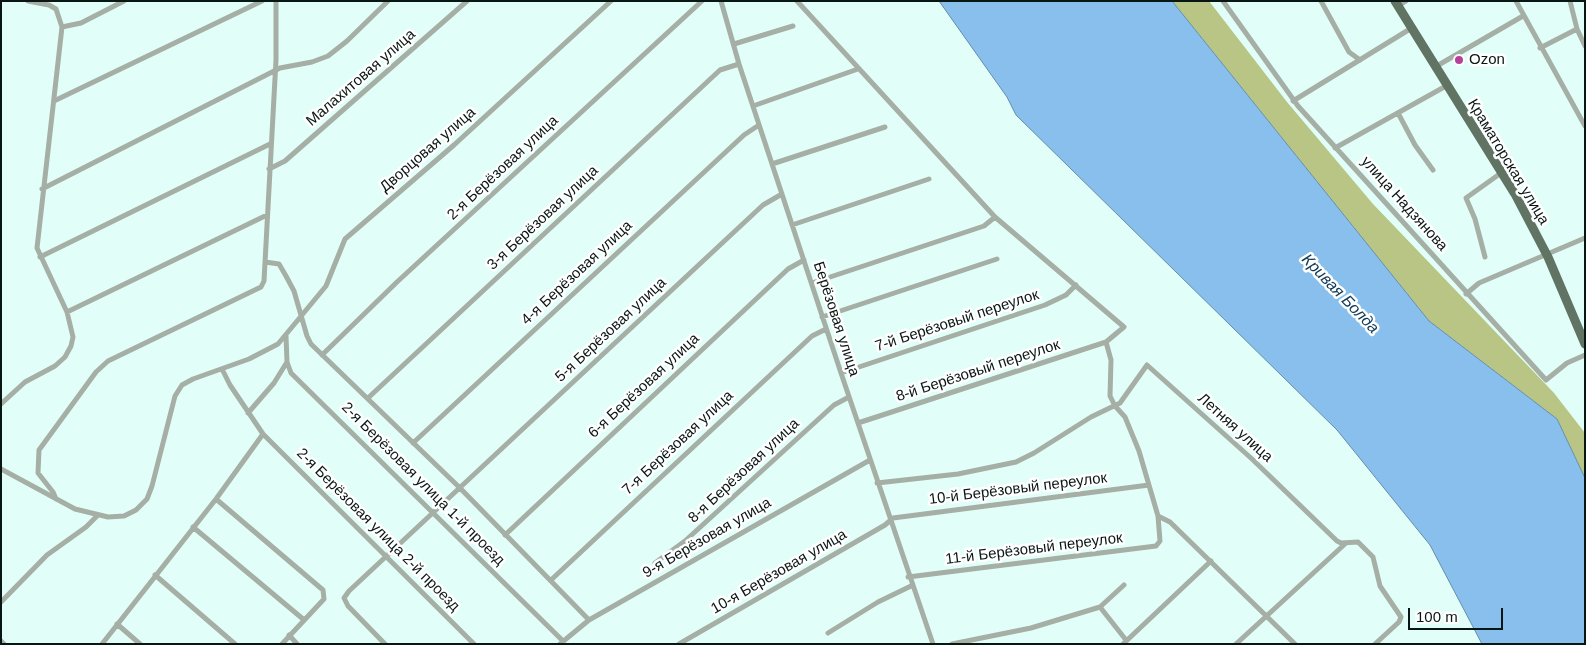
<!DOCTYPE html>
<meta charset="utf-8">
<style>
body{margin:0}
#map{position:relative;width:1586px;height:645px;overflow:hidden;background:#e1fff8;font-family:Arial,sans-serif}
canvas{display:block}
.frame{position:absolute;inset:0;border:2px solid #091714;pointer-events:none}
.scale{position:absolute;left:1408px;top:608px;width:95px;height:22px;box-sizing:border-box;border:2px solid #091714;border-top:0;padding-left:6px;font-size:15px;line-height:18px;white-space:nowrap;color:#091714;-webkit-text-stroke:4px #fff;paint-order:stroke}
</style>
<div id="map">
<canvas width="1586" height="645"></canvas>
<div class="frame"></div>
<div class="scale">100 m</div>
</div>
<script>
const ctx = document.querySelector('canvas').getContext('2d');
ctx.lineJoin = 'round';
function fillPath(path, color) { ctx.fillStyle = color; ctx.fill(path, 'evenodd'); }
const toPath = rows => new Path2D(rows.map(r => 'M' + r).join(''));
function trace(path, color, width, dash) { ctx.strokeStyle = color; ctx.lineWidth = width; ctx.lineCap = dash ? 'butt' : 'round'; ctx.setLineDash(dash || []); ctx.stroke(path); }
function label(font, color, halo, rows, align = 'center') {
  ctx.font = font + ' Arial,sans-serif'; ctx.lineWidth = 5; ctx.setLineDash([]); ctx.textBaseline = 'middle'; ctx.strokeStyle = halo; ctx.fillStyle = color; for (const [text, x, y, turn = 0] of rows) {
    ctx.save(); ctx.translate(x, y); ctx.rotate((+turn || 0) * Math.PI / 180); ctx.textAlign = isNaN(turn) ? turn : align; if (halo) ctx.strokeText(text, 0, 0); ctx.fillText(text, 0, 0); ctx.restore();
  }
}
const forest = toPath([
 [1172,1,1209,1,1287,102,1373,204,1554,393,1585,433,1585,478,1557,419,1429,321]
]);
const water = toPath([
 [939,1,1172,1,1429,321,1557,419,1585,478,1585,644,1482,644,1430,545,1337,430,1016,115,1007,97,939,1]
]);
const minor = toPath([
 [721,1,739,64,841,373,933,644],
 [797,1,995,217,1124,327,1106,342,1111,360,1110,396,1115,406,1125,417,1139,451,1158,516,1160,541,1156,546,908,577],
 [1223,1,1298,106,1546,380,1567,363,1585,355],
 [1321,1,1349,52,1360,60],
 [1516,1,1585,126],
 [1570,1,1577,29,1585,46],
 [1398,6,1406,1],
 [62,27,81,23,124,1],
 [734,44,793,26],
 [1540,48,1577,29],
 [1435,67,1523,16],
 [54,101,262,1],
 [1293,101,1410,29],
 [753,106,858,69],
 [1398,113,1415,145,1433,170],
 [1335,148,1446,86],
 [772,164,885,127],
 [269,169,285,161,467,1],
 [42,189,280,68,312,62,328,56,347,41,388,1],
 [792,225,929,179],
 [40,257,270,144],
 [1485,257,1475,219,1466,198,1501,173],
 [265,262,279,264,286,276,294,291,307,336,311,344,460,488,589,620],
 [812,283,972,230,984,226,995,217],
 [1466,294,1479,283,1585,238],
 [67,312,267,215],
 [822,317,997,259],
 [286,336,287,362,291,373,563,641],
 [322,355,397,282,702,1],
 [222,369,230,385,263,434,474,644],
 [841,373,1045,305,1066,295,1076,285],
 [368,398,720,70,739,64],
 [1,404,25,382,55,366,65,357,71,346,73,337,67,312,37,248,62,27,56,9,49,5,28,1],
 [248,413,274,383,287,362],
 [858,423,1106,342],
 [413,443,744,135,759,125],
 [1,469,75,509,108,517,124,516,136,510,147,499,152,486,175,396,182,385,193,379,249,359,278,344,326,286,345,239,454,145,611,1],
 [877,483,958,474,1016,462,1034,453,1091,417,1120,403,1147,365,1252,459,1337,541,1341,543,1358,542,1373,557,1380,586,1401,617,1399,622,1375,644],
 [56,499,53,492,38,473,39,450,96,372,108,361,261,287,264,281,276,60,276,1],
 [216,499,323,590,324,599,282,644],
 [1158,516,1170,522,1295,644],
 [193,527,303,619],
 [505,535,788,269,804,260],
 [655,563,685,541,834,405,849,397],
 [155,575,235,644],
 [551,580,812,336,826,329],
 [1,602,47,555,86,527,98,515],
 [1100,607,1126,640],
 [117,624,140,644],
 [828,633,878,602,911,586],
 [289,635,297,644],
 [1,641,4,644],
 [102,644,216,499,263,434],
 [385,644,348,606,344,598,349,591,763,205,782,194],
 [560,644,589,620,870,460],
 [679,644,885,525,893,518,1149,485],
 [952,644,1031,628,1100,607,1124,585],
 [1123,644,1211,561],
 [1236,644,1346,543]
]);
const primary = toPath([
 [1395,1,1515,194,1548,257,1585,344]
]);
const markers = [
 [1459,60,5,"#b64199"]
];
const poiNames = [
 ["Ozon",1469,60]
];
const streetNames = [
 ["Малахитовая улица",361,78,-41],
 ["Дворцовая улица",428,150,-41],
 ["Краматорская улица",1508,162,59],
 ["2-я Берёзовая улица",503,168,-43],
 ["улица Надзянова",1404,204,48],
 ["3-я Берёзовая улица",543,218,-43],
 ["4-я Берёзовая улица",577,273,-43],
 ["Берёзовая улица",836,319,72],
 ["7-й Берёзовый переулок",957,321,-18],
 ["5-я Берёзовая улица",611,330,-43],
 ["8-й Берёзовый переулок",978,371,-18],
 ["6-я Берёзовая улица",644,386,-43],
 ["Летняя улица",1235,428,42],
 ["7-я Берёзовая улица",678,443,-43],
 ["8-я Берёзовая улица",744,471,-43],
 ["2-я Берёзовая улица 1-й проезд",423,484,45],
 ["10-й Берёзовый переулок",1018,489,-7],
 ["2-я Берёзовая улица 2-й проезд",378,530,45],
 ["9-я Берёзовая улица",707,538,-30],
 ["11-й Берёзовый переулок",1034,549,-7],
 ["10-я Берёзовая улица",779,572,-30]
];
const waterNames = [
 ["Кривая Болда",1340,294,46]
];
fillPath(forest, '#b8c585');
fillPath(water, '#89bfec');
trace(water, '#638dab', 1);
trace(minor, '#a5afa6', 5);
trace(primary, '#617463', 9);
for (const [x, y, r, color] of markers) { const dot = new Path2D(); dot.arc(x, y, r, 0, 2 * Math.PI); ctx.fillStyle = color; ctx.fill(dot); trace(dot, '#fff', 2); }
label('15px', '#091714', '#fff', poiNames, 'left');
label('15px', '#091714', '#fff', streetNames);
label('italic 16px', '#0f3956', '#fff', waterNames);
</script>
